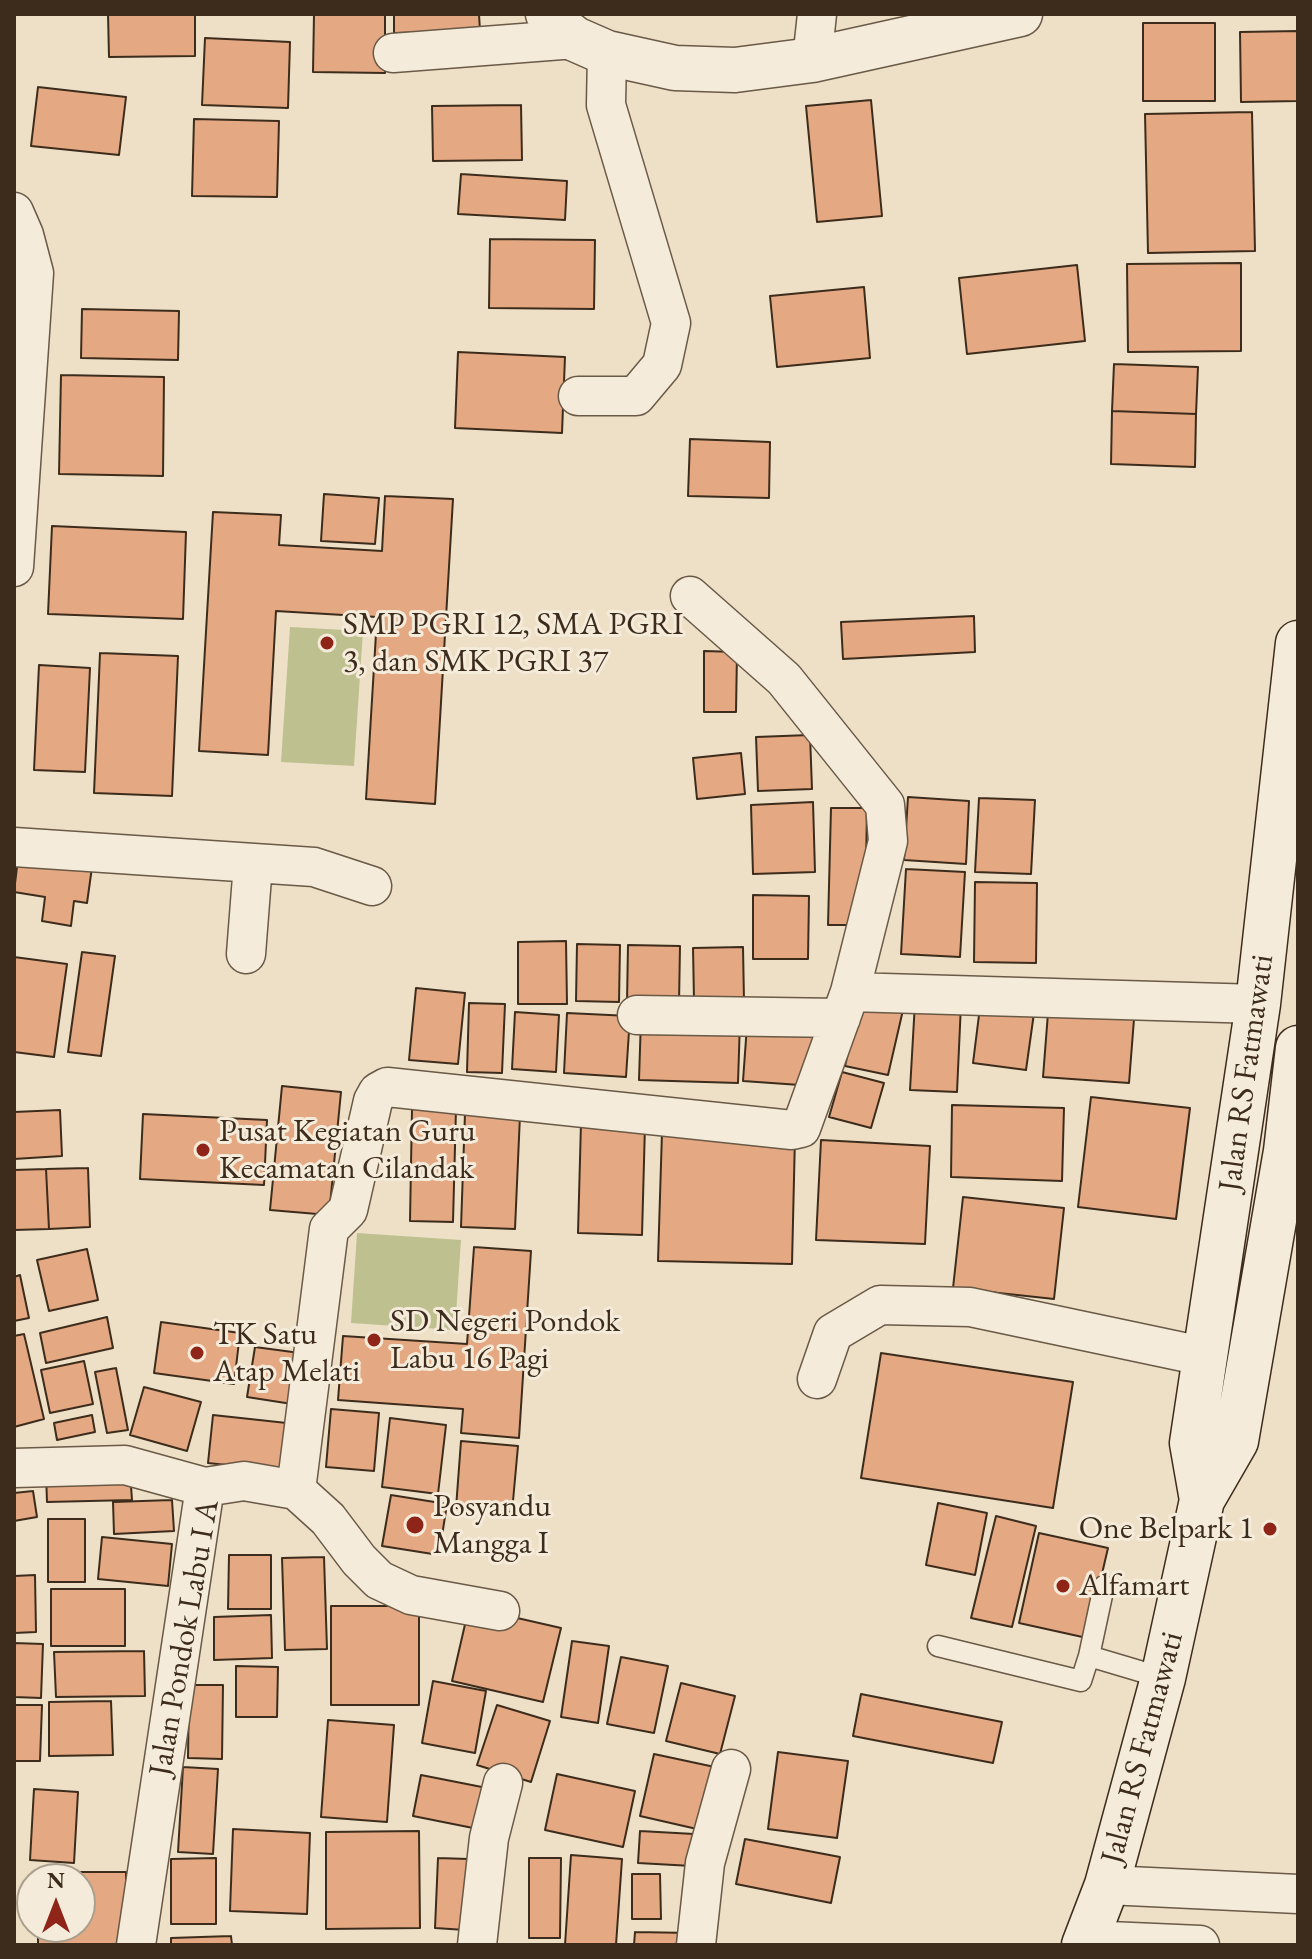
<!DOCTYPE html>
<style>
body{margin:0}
#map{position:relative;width:1312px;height:1959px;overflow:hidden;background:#eee0c6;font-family:"EB Garamond",serif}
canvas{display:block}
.frame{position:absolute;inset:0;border:16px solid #3d2c1c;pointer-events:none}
.north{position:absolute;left:16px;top:1863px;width:80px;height:80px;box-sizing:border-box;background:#f4ebda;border:2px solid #ab9f8e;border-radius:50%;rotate:0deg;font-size:22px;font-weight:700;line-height:32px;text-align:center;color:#3d2c1c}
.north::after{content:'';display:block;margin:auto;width:28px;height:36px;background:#8f2418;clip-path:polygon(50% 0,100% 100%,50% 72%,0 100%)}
</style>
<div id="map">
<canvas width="1312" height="1959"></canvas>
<div class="frame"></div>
<div class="north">N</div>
</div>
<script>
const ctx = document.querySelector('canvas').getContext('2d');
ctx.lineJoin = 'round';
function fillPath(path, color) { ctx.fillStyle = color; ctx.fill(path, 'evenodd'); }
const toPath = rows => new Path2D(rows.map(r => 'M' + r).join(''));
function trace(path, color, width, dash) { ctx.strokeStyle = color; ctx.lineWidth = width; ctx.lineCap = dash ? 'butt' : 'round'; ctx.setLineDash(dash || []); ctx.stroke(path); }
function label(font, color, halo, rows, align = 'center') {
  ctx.font = font + ' "EB Garamond",serif'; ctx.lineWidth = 6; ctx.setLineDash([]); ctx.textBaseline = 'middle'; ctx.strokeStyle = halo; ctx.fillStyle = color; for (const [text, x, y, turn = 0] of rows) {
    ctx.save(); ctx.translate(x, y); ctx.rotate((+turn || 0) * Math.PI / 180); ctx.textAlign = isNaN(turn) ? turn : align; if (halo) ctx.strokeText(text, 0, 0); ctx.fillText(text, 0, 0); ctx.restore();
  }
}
const green = toPath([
 [290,627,363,631,354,766,281,762],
 [357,1233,461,1240,455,1330,351,1323]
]);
const building = toPath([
 [108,14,195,14,195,56,109,57,108,14],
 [314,14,385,14,385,73,313,72,314,14],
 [394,14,479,14,480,31,394,33,394,14],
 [1143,23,1215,23,1215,101,1143,101,1143,23],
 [1298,31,1298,101,1241,102,1240,32,1298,31],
 [205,38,290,42,288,108,202,105,205,38],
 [38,87,126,97,119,155,31,146,38,87],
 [871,100,882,216,817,222,806,106,871,100],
 [521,105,522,160,433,161,432,106,521,105],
 [1252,112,1255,251,1148,253,1145,114,1252,112],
 [194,119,279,121,277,197,192,196,194,119],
 [461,174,567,181,565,220,458,214,461,174],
 [490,239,595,240,594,309,489,308,490,239],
 [1241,263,1241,351,1128,352,1127,264,1241,263],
 [1077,265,1085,341,967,354,959,278,1077,265],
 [864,287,870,358,777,367,770,296,864,287],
 [82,309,179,311,178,360,81,358,82,309],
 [458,352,565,357,562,433,455,428,458,352],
 [1114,364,1198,367,1196,414,1112,411,1114,364],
 [61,375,164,377,163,476,59,474,61,375],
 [1112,411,1196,414,1195,467,1111,464,1112,411],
 [690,439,770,442,769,498,688,496,690,439],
 [324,494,379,498,375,544,321,541,324,494],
 [385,496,453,499,435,804,366,799,377,617,276,611,268,755,199,751,213,512,281,515,279,545,382,551,385,496],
 [52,526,186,532,183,619,48,614,52,526],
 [974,616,975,652,843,659,841,622,974,616],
 [704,651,737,652,736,712,704,712,704,651],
 [100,653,178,656,172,796,94,793,100,653],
 [39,665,90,668,85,772,34,770,39,665],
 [810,735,812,789,758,791,756,737,810,735],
 [741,753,745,794,697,799,693,758,741,753],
 [908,797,969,801,966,864,904,860,908,797],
 [979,798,1035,800,1031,874,975,872,979,798],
 [813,802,815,872,753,874,751,805,813,802],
 [831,808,867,808,865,925,828,925,831,808],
 [19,850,93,860,87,903,74,901,71,926,42,921,45,897,14,892,19,850],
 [906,869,965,872,960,957,901,954,906,869],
 [975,882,1037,883,1036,963,974,962,975,882],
 [753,895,809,896,808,959,753,959,753,895],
 [566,941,567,1004,518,1004,518,942,566,941],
 [577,944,620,945,619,1002,576,1001,577,944],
 [628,945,680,946,679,1004,627,1002,628,945],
 [743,947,744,1001,694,1001,693,948,743,947],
 [82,952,115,956,101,1056,68,1052,82,952],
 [14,957,67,964,54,1057,14,1052,14,957],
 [416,988,465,993,458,1064,409,1060,416,988],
 [860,1000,903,1010,888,1075,845,1066,860,1000],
 [915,1002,961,1004,957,1092,910,1090,915,1002],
 [469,1003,505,1004,502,1073,467,1072,469,1003],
 [980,1007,1034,1013,1026,1070,973,1063,980,1007],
 [515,1012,559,1015,556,1072,512,1069,515,1012],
 [567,1013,630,1016,626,1077,564,1073,567,1013],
 [1048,1013,1134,1019,1129,1083,1043,1077,1048,1013],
 [641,1018,740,1021,738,1083,639,1080,641,1018],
 [747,1025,818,1030,814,1086,743,1081,747,1025],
 [842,1072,884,1083,871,1128,829,1117,842,1072],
 [282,1086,341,1092,329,1215,270,1210,282,1086],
 [1091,1097,1190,1108,1176,1219,1078,1207,1091,1097],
 [952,1105,1064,1108,1062,1181,951,1177,952,1105],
 [412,1109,456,1109,453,1222,410,1221,412,1109],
 [60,1110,62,1156,14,1159,14,1112,60,1110],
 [465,1113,520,1115,515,1229,461,1227,465,1113],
 [143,1114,267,1120,264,1185,140,1179,143,1114],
 [581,1123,645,1125,642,1235,578,1233,581,1123],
 [662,1132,795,1136,792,1264,658,1261,662,1132],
 [821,1140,930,1146,925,1244,816,1240,821,1140],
 [88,1168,90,1227,49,1229,46,1169,88,1168],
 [46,1169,49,1229,14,1230,14,1170,46,1169],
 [963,1197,1064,1208,1054,1299,953,1288,963,1197],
 [474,1247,531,1251,519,1438,461,1433,463,1409,338,1400,343,1336,467,1344,474,1247],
 [87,1249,98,1300,49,1311,37,1260,87,1249],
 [20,1275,29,1318,14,1321,14,1277,20,1275],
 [107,1317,113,1348,46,1363,40,1333,107,1317],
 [161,1322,240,1333,234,1384,154,1373,161,1322],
 [24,1334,44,1419,14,1427,14,1336,24,1334],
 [255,1347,300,1353,292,1404,247,1397,255,1347],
 [881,1353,1073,1382,1053,1508,861,1478,881,1353],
 [84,1361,93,1404,50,1413,41,1370,84,1361],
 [116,1368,128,1430,107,1433,95,1372,116,1368],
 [144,1387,201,1402,187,1451,130,1435,144,1387],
 [331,1409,379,1413,374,1471,326,1467,331,1409],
 [92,1415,95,1432,57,1440,54,1423,92,1415],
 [213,1415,296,1424,291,1472,208,1463,213,1415],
 [390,1418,446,1425,438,1494,382,1487,390,1418],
 [461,1441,518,1446,512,1512,456,1508,461,1441],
 [130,1472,132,1500,47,1502,46,1474,130,1472],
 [33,1491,37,1517,14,1521,14,1493,33,1491],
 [391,1495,447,1504,439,1555,382,1546,391,1495],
 [172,1500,174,1531,114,1534,113,1502,172,1500],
 [938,1503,987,1513,975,1575,926,1565,938,1503],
 [996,1516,1036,1526,1012,1627,971,1618,996,1516],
 [48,1519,85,1519,85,1582,48,1582,48,1519],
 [1039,1533,1108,1548,1087,1638,1019,1623,1039,1533],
 [102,1537,172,1544,168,1586,98,1579,102,1537],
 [229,1555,271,1555,271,1609,228,1609,229,1555],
 [324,1557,327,1649,285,1650,282,1558,324,1557],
 [35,1575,36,1632,14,1633,14,1576,35,1575],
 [51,1589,125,1589,125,1646,51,1646,51,1589],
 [331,1606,419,1606,419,1705,331,1705,331,1606],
 [469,1607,561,1628,543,1702,452,1681,469,1607],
 [271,1615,272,1658,214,1660,214,1617,271,1615],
 [572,1641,609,1646,598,1723,561,1717,572,1641],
 [14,1643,43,1644,41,1698,14,1697,14,1643],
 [144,1651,145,1696,56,1697,54,1652,144,1651],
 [621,1657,668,1666,654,1733,607,1724,621,1657],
 [236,1666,278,1667,277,1717,236,1717,236,1666],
 [433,1681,486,1691,475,1753,422,1743,433,1681],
 [681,1683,735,1696,720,1754,666,1741,681,1683],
 [189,1685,223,1685,222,1759,188,1758,189,1685],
 [861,1694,1002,1722,993,1763,853,1736,861,1694],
 [111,1701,113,1755,49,1756,49,1702,111,1701],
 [14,1705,42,1705,40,1761,14,1761,14,1705],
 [497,1705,550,1721,531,1782,477,1765,497,1705],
 [328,1720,394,1725,387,1822,321,1817,328,1720],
 [778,1752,848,1761,837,1838,768,1829,778,1752],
 [654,1754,724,1769,710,1832,640,1816,654,1754],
 [183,1767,218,1769,213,1854,178,1852,183,1767],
 [557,1774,635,1791,623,1847,545,1830,557,1774],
 [421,1775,492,1789,483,1830,413,1816,421,1775],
 [34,1789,78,1792,74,1863,30,1860,34,1789],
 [233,1829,310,1833,307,1914,230,1911,233,1829],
 [419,1831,420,1928,326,1929,326,1832,419,1831],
 [640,1831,694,1834,692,1866,638,1863,640,1831],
 [745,1839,840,1857,831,1903,736,1884,745,1839],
 [571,1855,622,1859,616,1945,565,1945,571,1855],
 [216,1858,216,1924,171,1924,171,1859,216,1858],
 [438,1858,468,1859,465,1930,435,1928,438,1858],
 [529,1858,561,1858,560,1938,529,1938,529,1858],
 [38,1872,126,1872,126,1945,38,1945,38,1927,80,1927,80,1879,38,1879,38,1872],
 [632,1874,660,1874,661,1919,632,1919,632,1874],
 [635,1932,691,1933,691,1945,634,1945,635,1932],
 [231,1936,232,1945,171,1945,171,1938,231,1936]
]);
const service = toPath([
 [938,1646,1081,1681,1089,1656,1163,1678],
 [1089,1656,1104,1586]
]);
const minor = toPath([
 [393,53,575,39],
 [812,60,817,14],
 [14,212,24,235,34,273,14,567],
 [578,396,636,396,662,365,671,323,606,105,607,53],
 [14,847,314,867,372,886],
 [246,954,253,864],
 [850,992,1258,1004],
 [637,1015,841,1018],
 [817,1379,833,1333,880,1305,970,1307,1207,1357],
 [14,1468,125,1465,205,1487,244,1481,296,1490,329,1229,348,1210,373,1101,378,1092,387,1087,792,1130,801,1128,850,992,888,841,885,805,784,679,690,596],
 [296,1490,328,1519,359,1560,379,1580,411,1595,500,1611],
 [1107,1885,1298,1894],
 [1086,1940,1200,1945],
 [136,1945,205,1487],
 [477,1945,489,1838,503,1783],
 [696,1945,705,1863,731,1769]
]);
const tertiary = toPath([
 [548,14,554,23,575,39,607,53,675,68,735,70,812,60,1020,14]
]);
const secondary = toPath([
 [1202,1500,1192,1443,1258,1004,1298,643],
 [1084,1945,1107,1885,1163,1678,1202,1500,1236,1441,1286,1151,1298,1048]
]);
const markers = [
 [327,643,8,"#8f2418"],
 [203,1150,8,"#8f2418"],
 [374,1340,8,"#8f2418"],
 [197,1353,8,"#8f2418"],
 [415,1525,10,"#8f2418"],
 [1270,1529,8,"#8f2418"],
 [1063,1586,8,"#8f2418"]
];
const poiNames = [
 ["SMP PGRI 12, SMA PGRI",343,625],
 ["3, dan SMK PGRI 37",343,662],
 ["Pusat Kegiatan Guru",219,1132],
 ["Kecamatan Cilandak",219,1169],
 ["SD Negeri Pondok",390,1322],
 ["Labu 16 Pagi",390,1359],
 ["TK Satu",213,1335],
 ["Atap Melati",213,1372],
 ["Posyandu",433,1507],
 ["Mangga I",433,1544],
 ["One Belpark 1",1254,1529,"right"],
 ["Alfamart",1079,1586]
];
const streetNames = [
 ["Jalan RS Fatmawati",1247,1073,-82],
 ["Jalan Pondok Labu I A",185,1638,-80],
 ["Jalan RS Fatmawati",1143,1748,-75]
];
fillPath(green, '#bfc090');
fillPath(building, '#e4a882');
trace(building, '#3d2c1c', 2);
trace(service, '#695946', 23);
trace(minor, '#695946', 41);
trace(tertiary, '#695946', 47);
trace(secondary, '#3d2c1c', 47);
trace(service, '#f4ebda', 20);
trace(minor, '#f4ebda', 38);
trace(tertiary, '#f4ebda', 44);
trace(secondary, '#f4ebda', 44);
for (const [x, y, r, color] of markers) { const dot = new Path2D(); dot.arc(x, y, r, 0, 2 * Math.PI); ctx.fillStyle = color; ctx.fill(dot); trace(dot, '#f4ebda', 3); }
label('32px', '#3d2c1c', '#f4ebda', poiNames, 'left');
label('32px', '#3d2c1c', '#f4ebda', streetNames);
</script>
